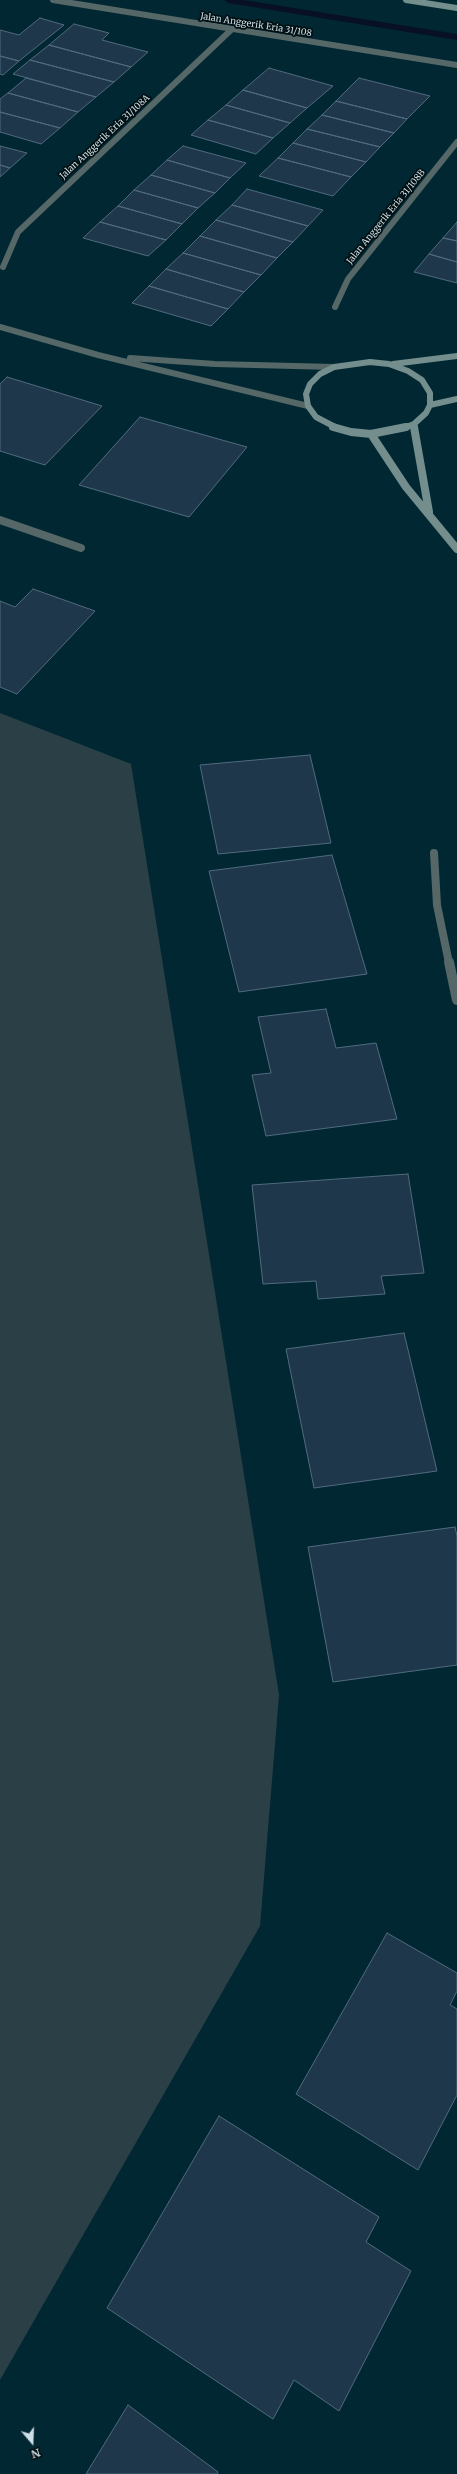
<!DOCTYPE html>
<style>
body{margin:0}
#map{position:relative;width:457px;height:2474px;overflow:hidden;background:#012832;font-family:Merriweather,serif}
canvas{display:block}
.north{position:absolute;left:12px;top:2422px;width:40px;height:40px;-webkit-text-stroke:3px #020f13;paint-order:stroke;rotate:161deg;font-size:11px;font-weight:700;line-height:16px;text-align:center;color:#ccdfe5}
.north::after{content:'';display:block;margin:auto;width:14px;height:18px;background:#ccdfe5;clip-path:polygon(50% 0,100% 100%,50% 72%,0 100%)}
</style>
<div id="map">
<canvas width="457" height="2474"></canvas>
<div class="north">N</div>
</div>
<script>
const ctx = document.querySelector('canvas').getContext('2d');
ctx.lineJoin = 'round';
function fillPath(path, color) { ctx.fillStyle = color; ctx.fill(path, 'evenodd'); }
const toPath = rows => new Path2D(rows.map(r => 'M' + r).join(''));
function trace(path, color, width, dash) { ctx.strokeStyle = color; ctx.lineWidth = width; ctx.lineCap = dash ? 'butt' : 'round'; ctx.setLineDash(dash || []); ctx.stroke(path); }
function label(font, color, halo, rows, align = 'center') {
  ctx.font = font + ' Merriweather,serif'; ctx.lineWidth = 3.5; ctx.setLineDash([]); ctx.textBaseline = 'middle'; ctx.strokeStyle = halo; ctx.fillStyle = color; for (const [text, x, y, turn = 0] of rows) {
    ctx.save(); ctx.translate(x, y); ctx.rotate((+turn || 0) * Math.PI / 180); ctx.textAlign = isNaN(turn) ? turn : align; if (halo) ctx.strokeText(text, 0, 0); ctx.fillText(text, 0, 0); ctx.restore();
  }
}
const green = toPath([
 [0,713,131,764,279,1695,260,1926,0,2380]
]);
const stream = toPath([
 [224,0,244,0,457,34,457,40,228,3,224,0]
]);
const building = toPath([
 [40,18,64,25,19,61,0,56,0,30,19,35,40,18],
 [74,24,109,33,102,40,148,52,131,67,49,45,74,24],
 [49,45,131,67,114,82,30,60,49,45],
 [0,56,19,61,3,75,0,74,0,56],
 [30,60,114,82,96,97,13,74,30,60],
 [269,68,333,86,307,108,243,90,269,68],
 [26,78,96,97,78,112,8,93,26,78],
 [359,78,430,96,407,119,336,101,359,78],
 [243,90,307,108,290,123,226,105,243,90],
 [8,93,78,112,60,128,0,112,0,99,8,93],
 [336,101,407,119,394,133,322,115,336,101],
 [226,105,290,123,273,138,208,120,226,105],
 [0,112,60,128,41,144,0,132,0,112],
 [322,115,394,133,380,147,307,129,322,115],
 [208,120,273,138,256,154,191,135,208,120],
 [307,129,380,147,366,162,293,143,307,129],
 [293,143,366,162,351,177,278,158,293,143],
 [0,146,27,153,10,168,0,165,0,146],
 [183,146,246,163,230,178,167,160,183,146],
 [278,158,351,177,333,196,259,176,278,158],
 [167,160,230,178,215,193,151,175,167,160],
 [0,165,10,168,0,177,0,165],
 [151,175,215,193,198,208,134,190,151,175],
 [247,189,323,210,308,226,232,205,247,189],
 [134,190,198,208,182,224,118,206,134,190],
 [232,205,308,226,293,242,216,220,232,205],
 [118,206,182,224,166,240,100,222,118,206],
 [216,220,293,242,277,258,200,236,216,220],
 [100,222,166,240,148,256,83,238,100,222],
 [457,222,457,241,443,238,457,222],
 [200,236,277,258,261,275,183,253,200,236],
 [443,238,457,241,457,262,429,254,443,238],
 [183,253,261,275,244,292,166,269,183,253],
 [429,254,457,262,457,283,414,272,429,254],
 [166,269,244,292,228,309,149,286,166,269],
 [149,286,228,309,211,326,132,303,149,286],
 [7,377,102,406,45,465,0,451,0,384,7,377],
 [140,417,247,447,189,517,79,485,140,417],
 [33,589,95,611,17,694,0,687,0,601,15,607,33,589],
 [310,755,331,843,218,854,200,765,310,755],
 [332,855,367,974,239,992,209,871,332,855],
 [326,1009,336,1048,376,1043,397,1119,266,1136,252,1075,271,1073,258,1017,326,1009],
 [408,1174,424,1273,381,1276,385,1294,318,1299,316,1281,263,1284,252,1185,408,1174],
 [404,1333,437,1471,314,1488,286,1349,404,1333],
 [455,1527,457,1536,457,1665,333,1682,308,1547,455,1527],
 [387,1933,457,1973,457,1991,450,2005,457,2009,457,2095,418,2170,296,2094,387,1933],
 [219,2116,379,2217,366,2242,411,2271,339,2411,294,2380,273,2419,107,2308,219,2116],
 [128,2405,218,2472,217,2474,86,2474,128,2405]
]);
const streetFar2 = toPath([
 [53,0,457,65],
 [3,267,18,232,231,30],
 [335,307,348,279,457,142],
 [0,327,98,355,308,406],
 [130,358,215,364,334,367]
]);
const streetFar1 = toPath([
 [0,520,81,548],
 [434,853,437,905,449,963]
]);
const street = toPath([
 [449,962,457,1000]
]);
const secondaryFar1 = toPath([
 [406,0,457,8],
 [393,364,457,356],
 [430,405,457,399],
 [414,424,415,428],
 [337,428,316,417,308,406,306,394,310,384,320,374,334,367,370,362,389,364,408,371,422,380,430,393,430,405],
 [403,428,414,424,426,413,430,405]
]);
const secondary = toPath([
 [333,427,351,432,371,434,406,427],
 [414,427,429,512],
 [371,434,406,487,457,549]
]);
const farStreetnames = [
 ["Jalan Anggerik Eria 31/108",256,25,9],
 ["Jalan Anggerik Eria 31/108A",105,137,-43],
 ["Jalan Anggerik Eria 31/108B",386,217,-51]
];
fillPath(green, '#2b4046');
fillPath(stream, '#081025');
fillPath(building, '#1f374a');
trace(building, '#506a7f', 1);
trace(streetFar2, '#566767', 6);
trace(streetFar1, '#566767', 8);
trace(street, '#566767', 10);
trace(secondaryFar1, '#738e8d', 6);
trace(secondary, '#738e8d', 8);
label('9px', '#ccdfe5', '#020f13', farStreetnames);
</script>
